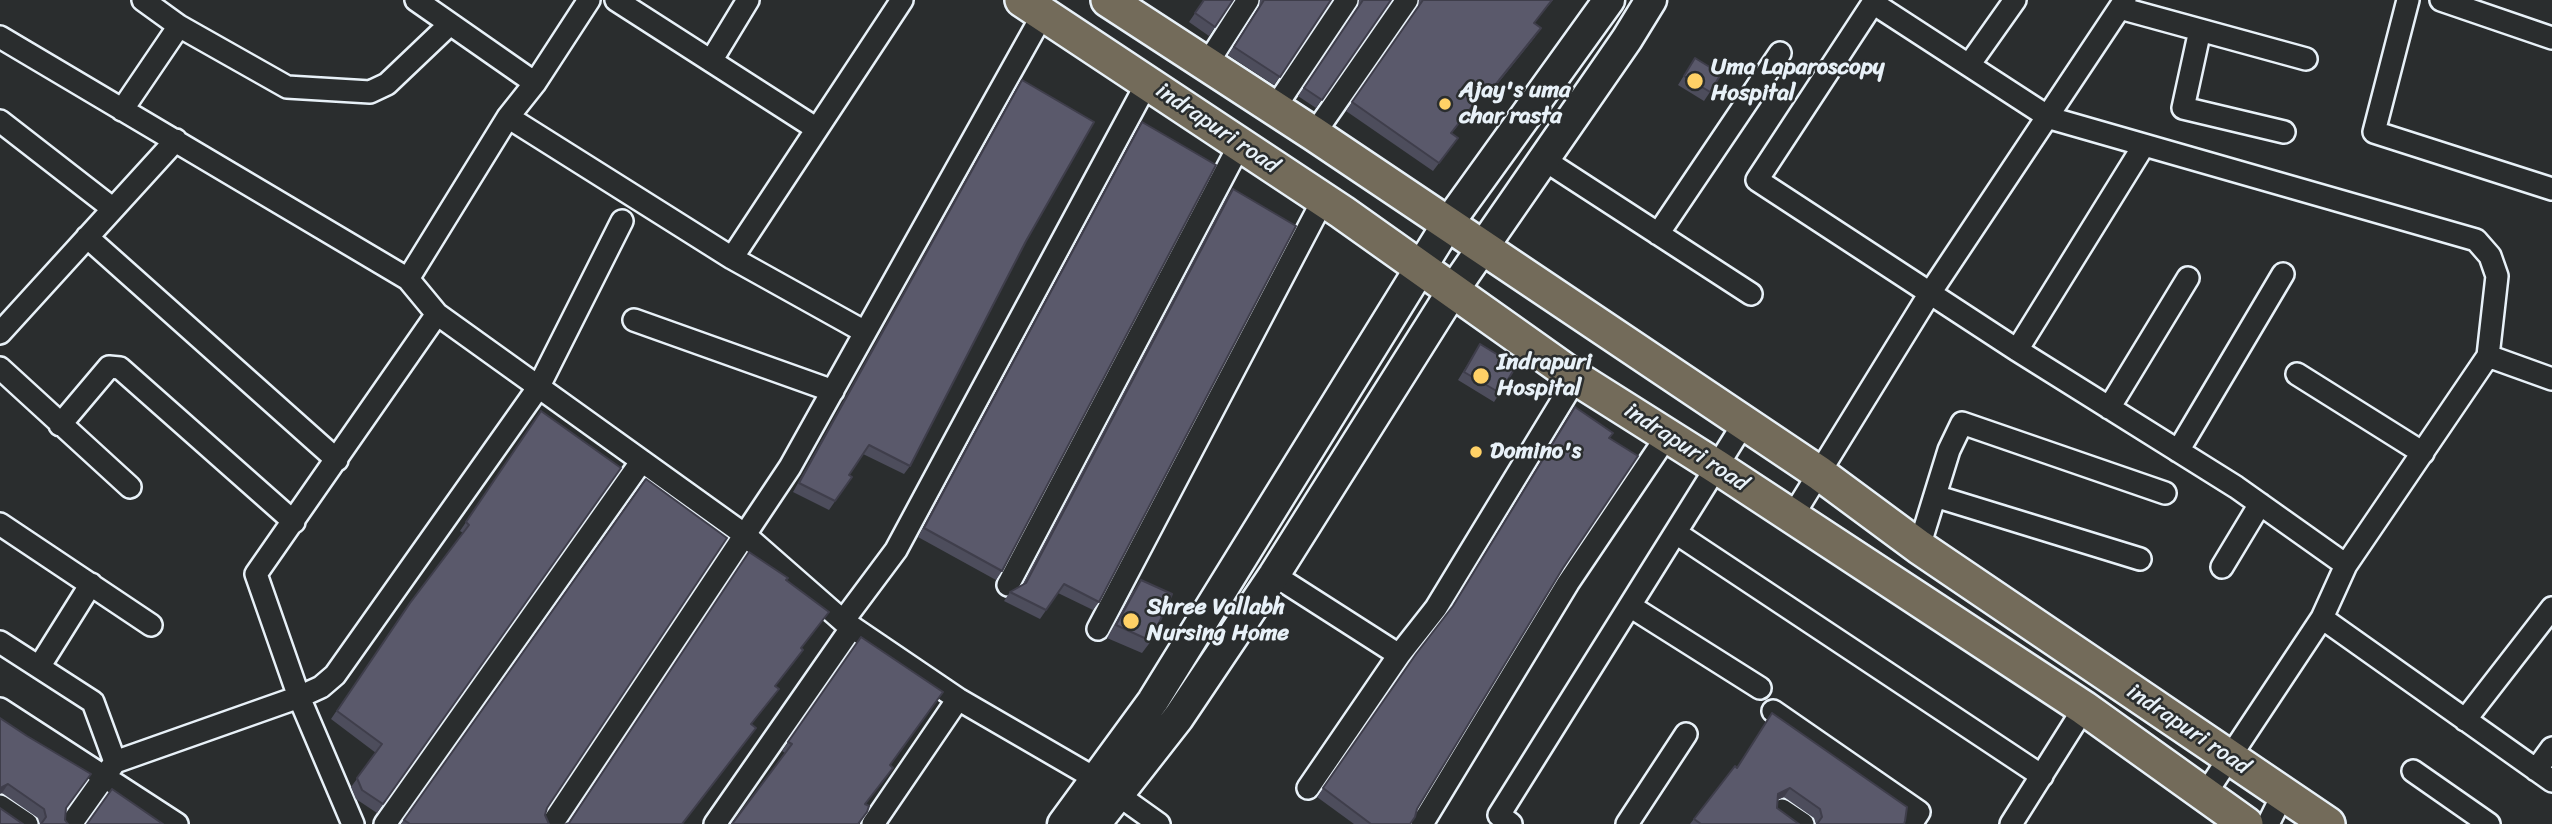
<!DOCTYPE html>
<style>
body{margin:0}
canvas{display:block;background:#2a2d2e}
</style>
<canvas width="2552" height="824"></canvas>
<script>
const ctx = document.querySelector('canvas').getContext('2d');
ctx.lineJoin = 'round';
const toPath = rows => new Path2D(rows.map(r => 'M' + r).join(''));
function trace(path, color, width, dash) { ctx.strokeStyle = color; ctx.lineWidth = width; ctx.lineCap = dash ? 'butt' : 'round'; ctx.setLineDash(dash || []); ctx.stroke(path); }
function fillPath(path, color) { ctx.fillStyle = color; ctx.fill(path, 'evenodd'); }
function label(font, color, halo, rows, align = 'center') {
  ctx.font = font + ' Sriracha,sans-serif'; ctx.lineWidth = 5; ctx.setLineDash([]); ctx.textBaseline = 'middle'; ctx.strokeStyle = halo; ctx.fillStyle = color; for (const [text, x, y, turn = 0] of rows) {
    ctx.save(); ctx.translate(x, y); ctx.rotate((+turn || 0) * Math.PI / 180); ctx.textAlign = isNaN(turn) ? turn : align; if (halo) ctx.strokeText(text, 0, 0); ctx.fillText(text, 0, 0); ctx.restore();
  }
}
const street = toPath([
 [143,0,179,26,287,87,370,92,387,84,450,24],
 [416,0,535,83],
 [616,0,817,129],
 [1875,0,1757,180,2017,350,2236,487,2346,565],
 [2408,0,2374,132,2552,189],
 [2441,0,2552,38],
 [1873,3,2050,118,2476,240,2490,256,2497,276,2488,356,2346,565,2322,618,2204,796],
 [2120,8,2306,59],
 [2200,30,2183,108,2284,132],
 [0,37,408,279,437,314,745,535,843,621,958,699,1096,779,1159,824],
 [711,61,748,0],
 [1207,64,1248,0],
 [1969,65,2015,0],
 [1274,109,1347,0],
 [122,110,179,26],
 [508,117,732,258,865,332],
 [0,121,112,208],
 [1314,134,1407,0],
 [1543,159,1751,294],
 [1658,234,1780,53],
 [87,237,337,460],
 [732,258,902,0],
 [408,279,508,117,535,83,589,0],
 [634,320,833,391],
 [0,333,176,140],
 [2017,350,2144,145],
 [2488,356,2552,379],
 [0,368,130,487],
 [2297,374,2423,453],
 [2109,408,2188,278],
 [60,425,109,367,120,368,294,522],
 [2178,451,2283,274],
 [1935,496,2140,559],
 [1792,517,1930,293,2125,0],
 [0,524,151,625],
 [1676,533,2042,776],
 [1919,547,1949,450,1962,423,2165,493],
 [2222,567,2260,504],
 [1274,575,1399,655],
 [1008,585,1240,144],
 [1630,606,1760,688],
 [2322,618,2552,781],
 [843,621,896,550,1147,83],
 [1098,629,1323,200],
 [0,642,93,702,115,762],
 [39,667,91,584],
 [0,709,177,824],
 [1773,711,1919,812,1911,824],
 [2465,720,2552,608],
 [2536,770,2552,748],
 [2413,771,2489,824],
 [1308,788,1399,655,1436,608,1576,378],
 [0,806,27,824],
 [1782,810,1803,824],
 [71,824,115,762,299,697,321,687,335,675,538,388,622,221],
 [353,824,299,697,256,574,437,314],
 [385,824,641,462],
 [552,824,790,467,1043,14],
 [715,824,852,627],
 [873,824,958,699],
 [1422,824,1568,583,1667,436],
 [1511,824,1499,815,1744,423],
 [1627,824,1686,734],
 [2011,824,2084,708],
 [2268,824,2283,794]
]);
const secondary = toPath([
 [1063,824,1153,701,1447,225,1609,0],
 [1095,824,1178,718,1274,575,1452,292,1627,39,1651,0]
]);
const primary = toPath([
 [1022,0,1342,212,1576,378,1717,467,2084,708,2246,824],
 [1108,0,1314,134,1819,473,1919,547,2328,824]
]);
const wall = toPath([
 [1204,0,1233,0,1209,36,1189,22],
 [1260,0,1331,0,1274,85,1228,55,1259,6],
 [1359,0,1391,0,1316,108,1298,96,1358,7],
 [1419,0,1553,0,1534,23,1535,37,1486,98,1482,95,1451,134,1458,138,1433,171,1346,111,1418,7],
 [1695,58,1710,92,1704,101,1678,85],
 [1022,80,1026,241,910,466,904,474,863,454,849,475,852,477,829,510,793,492,1016,89],
 [1142,122,1002,571,996,580,918,537,1136,131],
 [1233,189,1099,602,1093,610,1058,593,1040,619,1004,601,1010,592,1023,584,1227,197],
 [1480,344,1500,393,1494,402,1458,380],
 [1575,407,1609,438,1563,568,1417,809,1410,824,1354,824,1317,797,1416,654,1450,611],
 [541,411,621,468,377,813,356,799,351,787,376,753,331,719,410,603,463,533,460,531],
 [646,479,545,815,549,824,401,824],
 [1141,580,1151,641,1142,653,1107,638,1132,593],
 [861,637,890,765,887,776,785,753,782,751],
 [0,718,66,808,65,820,68,824,40,824,38,818,2,793],
 [1735,766,1737,767,1904,824,1816,824,1814,818,1784,797,1777,800,1777,808,1799,824,1690,824]
]);
const shadedWall = toPath([
 [8,784,2,793,0,794,0,788],
 [1790,788,1784,797,1772,802,1778,794]
]);
const building = toPath([
 [1204,0,1233,0,1215,27,1195,13,1204,0],
 [1264,0,1331,0,1280,77,1234,47,1264,0],
 [1363,0,1391,0,1322,100,1304,88,1363,0],
 [1423,0,1552,0,1534,23,1541,28,1492,89,1488,86,1451,133,1458,138,1439,163,1352,102,1423,0],
 [1695,58,1721,74,1710,92,1684,76,1695,58],
 [1022,80,1094,122,1026,241,910,466,869,445,849,475,852,477,835,501,799,483,1022,80],
 [1142,122,1216,165,1002,571,924,528,1142,122],
 [1233,189,1296,226,1099,602,1064,584,1046,610,1010,592,1026,583,1233,189],
 [1480,344,1516,366,1500,393,1464,372,1480,344],
 [1575,407,1613,433,1609,438,1638,456,1563,568,1417,809,1415,817,1410,824,1371,824,1323,788,1416,654,1453,606,1575,407],
 [541,411,621,468,383,804,362,790,357,778,382,744,337,711,410,603,469,525,466,522,541,411],
 [646,479,727,538,547,808,545,815,549,824,410,824,404,820,646,479],
 [749,552,788,578,786,580,829,612,801,648,803,650,775,686,779,689,751,724,756,728,682,824,566,824,569,823,749,552],
 [1141,580,1172,594,1151,641,1116,625,1141,580],
 [861,637,943,692,890,765,893,768,865,804,869,806,867,812,858,824,732,824,792,744,788,742,861,637],
 [1772,713,1907,807,1905,821,1904,824,1817,824,1822,817,1820,809,1790,788,1778,794,1777,808,1799,824,1701,824,1694,819,1735,766,1737,768,1772,713],
 [0,718,27,736,91,774,66,808,65,820,68,824,41,824,46,817,44,809,8,784,0,788,0,718],
 [112,789,163,824,87,824,112,789],
 [0,808,23,824,0,824,0,808]
]);
const markers = [
 [1695,81,9,"#ffd166"],
 [1445,104,7,"#ffd166"],
 [1481,376,9,"#ffd166"],
 [1476,452,7,"#ffd166"],
 [1131,621,9,"#ffd166"]
];
const poiNames = [
 ["Uma Laparoscopy",1711,68],
 ["Hospital",1711,94],
 ["Ajay's uma",1459,91],
 ["char rasta",1459,117],
 ["Indrapuri",1497,363],
 ["Hospital",1497,389],
 ["Domino's",1490,452],
 ["Shree Vallabh",1147,608],
 ["Nursing Home",1147,634]
];
const streetNames = [
 ["indrapuri road",1217,129,34],
 ["indrapuri road",1686,448,33],
 ["indrapuri road",2188,730,34]
];
trace(street, '#e8f1f8', 26);
trace(secondary, '#e8f1f8', 35);
trace(primary, '#e8f1f8', 38);
trace(street, '#2a2d2e', 21);
trace(secondary, '#2a2d2e', 30);
trace(primary, '#736b5a', 33);
fillPath(wall, '#4d4d5c');
fillPath(shadedWall, '#3f3e4b');
fillPath(building, '#5a596b');
trace(building, '#3f3e4b', 2);
for (const [x, y, r, color] of markers) { const dot = new Path2D(); dot.arc(x, y, r, 0, 2 * Math.PI); ctx.fillStyle = color; ctx.fill(dot); trace(dot, '#2a2d2e', 2.5); }
label('bold 23px', '#e8f1f8', '#2a2d2e', poiNames, 'left');
label('23px', '#e8f1f8', '#2a2d2e', streetNames);
</script>
